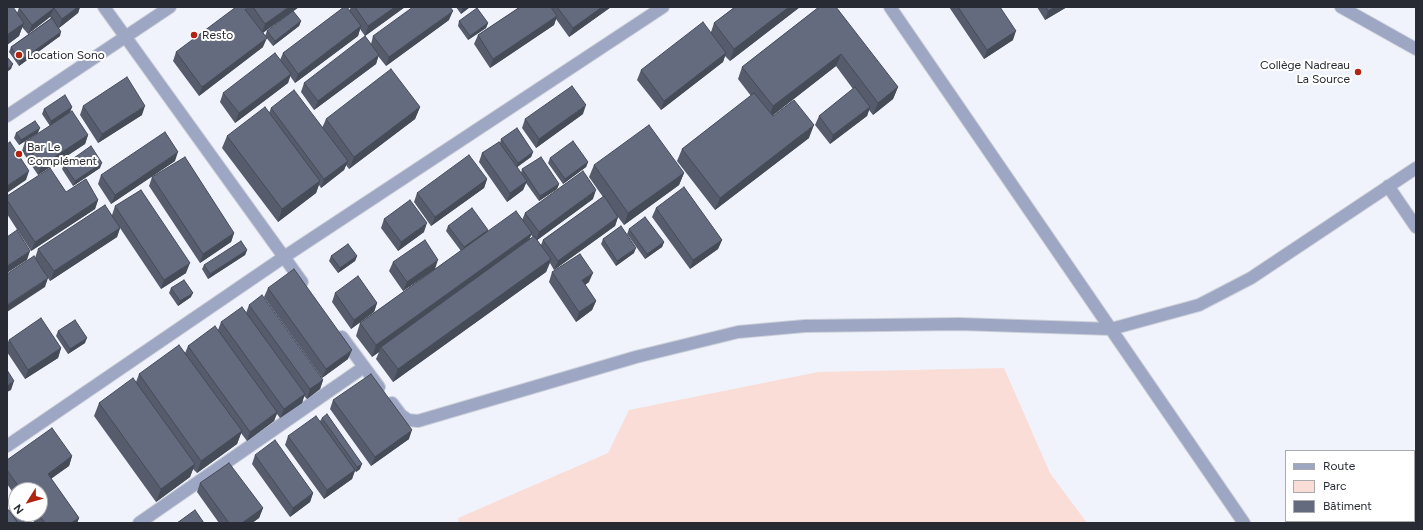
<!DOCTYPE html>
<meta charset="utf-8">
<style>
body{margin:0}
#map{position:relative;width:1423px;height:530px;overflow:hidden;background:#f0f3fc;font-family:Figtree,sans-serif}
canvas{display:block}
.frame{position:absolute;inset:0;border:8px solid #282b33;pointer-events:none}
.legend{position:absolute;left:1285px;top:450px;width:130px;height:72px;box-sizing:border-box;background:#fff;border:1px solid #a9aaad;margin:0;padding:5px 7px;list-style:none;font-size:12px;color:#282b33}
.legend li{display:flex;align-items:center;gap:8px;height:20px}
.legend b{width:20px;border:1px solid #a9aaad}
.north{position:absolute;left:8px;top:482px;width:40px;height:40px;box-sizing:border-box;background:#fff;border:1px solid #a9aaad;border-radius:50%;rotate:233deg;font-size:11px;font-weight:700;line-height:16px;text-align:center;color:#282b33}
.north::after{content:'';display:block;margin:auto;width:14px;height:18px;background:#b22412;clip-path:polygon(50% 0,100% 100%,50% 72%,0 100%)}
</style>
<div id="map">
<canvas width="1423" height="530"></canvas>
<div class="frame"></div>
<ul class="legend">
<li><b style="height:5px;background:#9da7c3"></b>Route</li>
<li><b style="height:11px;background:#faddd7"></b>Parc</li>
<li><b style="height:11px;background:#646b7e"></b>Bâtiment</li>
</ul>
<div class="north">N</div>
</div>
<script>
const g = document.querySelector('canvas').getContext('2d');
g.lineJoin = 'round';
function fill(path, color) {
  g.fillStyle = color;
  g.fill(path, 'evenodd');
}
function poly(rows) {
  const path = new Path2D();
  for (const r of rows) {
    path.moveTo(r[0], r[1]);
    for (let i = 2; i < r.length; i += 2) path.lineTo(r[i], r[i + 1]);
  }
  return path;
}
function stroke(path, color, width, dash) {
  g.strokeStyle = color;
  g.lineWidth = width;
  g.lineCap = dash ? 'butt' : 'round';
  g.setLineDash(dash || []);
  g.stroke(path);
}
function label(font, color, halo, rows, align = 'center') {
  g.font = font + ' Figtree,sans-serif';
  g.lineWidth = 4;
  g.setLineDash([]);
  g.textBaseline = 'middle';
  g.strokeStyle = halo;
  g.fillStyle = color;
  for (const [text, x, y, turn = 0] of rows) {
    g.save();
    g.translate(x, y);
    g.rotate((+turn || 0) * Math.PI / 180);
    g.textAlign = isNaN(turn) ? turn : align;
    if (halo) g.strokeText(text, 0, 0);
    g.fillText(text, 0, 0);
    g.restore();
  }
}
fill(poly([
 [1004,368,1050,473,1087,523,459,523,458,518,608,453,629,410,818,372]
]), '#faddd7');
const minor = poly([
 [104,7,302,282],
 [890,7,1244,523],
 [1341,7,1416,49],
 [7,116,170,7],
 [1388,186,1416,227],
 [342,337,379,387],
 [392,403,401,415,408,420,418,421,636,357,738,332,805,326,959,324,1111,329,1199,305,1251,278,1416,168],
 [7,446,284,257,663,7],
 [139,523,364,367]
]);
stroke(minor, '#cccfd8', 14);
stroke(minor, '#9da7c3', 12);
fill(poly([
 [7,7,17,13,19,8,20,7,80,7,78,13,59,28,60,36,19,66,9,52,11,47,51,18,50,17,28,34,22,27,19,36,7,45],
 [245,7,299,7,263,33,263,47,199,96,173,61,176,52,245,9],
 [351,7,405,7,365,36,360,29,358,36,295,83,290,76,288,83,235,123,220,102,223,93,280,60,283,53,349,11],
 [456,7,470,7,461,14],
 [520,7,611,7,569,37,556,19,554,25,490,68,474,44,478,35],
 [735,7,800,7,730,61,725,56,723,62,661,110,637,80,641,70,711,32,714,23],
 [819,7,898,87,893,99,873,115,869,110,867,116,830,144,815,125,819,116,853,89,836,66,772,116,809,138,715,210,677,161,682,149,751,96,738,79,742,67],
 [949,7,1000,7,1013,40,984,59],
 [1037,7,1067,7,1045,20],
 [449,20,386,66,378,56,376,64,314,110,301,92,304,83,371,44,373,36],
 [301,21,299,26,273,46,265,36,267,31],
 [459,21,488,23,486,28,468,40,458,26],
 [83,106,142,115,98,143,80,115],
 [72,107,70,112,50,126,42,114,44,109],
 [420,107,415,119,349,169,346,165,344,170,321,188,319,185,316,193,278,222,222,148,227,136,269,113,271,108,322,128,326,119],
 [583,114,536,148,522,128,525,119],
 [16,133,38,133,19,145,14,138],
 [88,135,85,144,38,175,22,151,25,142],
 [501,139,533,152,531,157,517,167,521,173,522,169,559,184,557,189,539,201,526,183,523,190,507,202,479,162,482,153,500,143],
 [550,158,588,162,586,167,563,184,548,163],
 [175,161,111,204,98,184,101,175],
 [64,165,100,168,73,186,62,169],
 [594,165,684,173,679,185,624,225,618,217,615,226,554,270,550,263,546,272,393,382,376,359,379,352,372,357,356,336,360,323,434,270,403,291,389,271,393,262,435,269,461,251,446,231,448,226,487,232,522,220,525,213,593,199,537,240,541,245,543,240,603,197,589,177],
 [531,235,533,237,529,239],
 [152,177,234,233,231,242,200,263,149,186],
 [487,179,484,188,431,226,414,202,417,193],
 [66,192,98,200,95,209,31,251,7,214,7,196],
 [115,206,186,273,161,289,120,228,117,237,50,281,44,272,45,287,35,258,38,249,112,215],
 [656,208,722,240,718,249,690,269,652,217],
 [384,219,424,232,398,251,381,228],
 [629,229,664,242,662,247,645,259,627,234],
 [603,239,634,253,616,266,601,244],
 [247,250,245,255,208,279,202,269,204,265],
 [331,256,357,256,355,261,338,273,329,261],
 [552,272,589,282,585,285,596,301,592,310,576,322,549,282],
 [171,288,191,297,178,306,169,293],
 [268,288,348,359,322,378,264,297],
 [335,293,377,303,374,312,351,329,332,302],
 [249,305,323,380,320,389,307,399,304,396,302,403,280,418,277,414,274,421,247,441,241,433,237,444,197,473,193,469,190,477,156,502,94,416,99,403,136,382,139,374,185,353,188,346,218,330,221,322,246,313],
 [58,331,85,343,68,354,56,336],
 [9,340,61,348,58,358,25,379,7,352,7,344],
 [333,400,409,439,371,466,330,409],
 [322,418,360,469,356,472,355,471,352,479,324,499,285,445,288,436,320,421],
 [255,455,313,493,310,502,290,517,252,464],
 [72,456,69,466,51,479,79,518,77,523,35,523,28,514,40,514,40,490,16,490,16,497,7,484,7,460],
 [200,483,263,508,259,518,252,523,219,523,197,492]
]), '#565c6c');
fill(poly([
 [78,7,80,7,78,13,59,28,62,19],
 [289,7,299,7,262,33,265,24],
 [395,7,405,7,365,36,368,26],
 [463,7,470,7,461,14],
 [602,7,611,7,569,37,573,28],
 [789,7,800,7,730,61,734,49],
 [1055,7,1067,7,1045,20,1048,11],
 [54,8,50,17,28,34,32,25],
 [453,11,449,20,386,66,389,57],
 [557,16,554,25,490,68,493,59],
 [301,21,299,26,273,46,275,41],
 [24,23,19,36,7,45,7,35],
 [488,23,486,28,468,40,470,36],
 [361,26,358,36,295,83,298,74],
 [1016,31,1013,40,984,59,987,50],
 [61,32,60,36,19,66,20,61],
 [267,38,263,47,199,96,202,87],
 [726,53,723,62,661,110,664,101],
 [841,54,836,66,768,119,773,106],
 [379,55,376,64,314,110,318,101],
 [13,64,11,69,7,72,7,69],
 [291,74,288,83,235,123,239,113],
 [898,87,893,99,873,115,878,103],
 [586,105,583,114,536,148,539,139],
 [145,106,142,115,98,143,102,134],
 [72,107,70,112,50,126,51,121],
 [420,107,415,119,349,169,354,157],
 [870,107,867,116,830,144,833,135],
 [814,125,809,138,715,210,720,198],
 [40,128,38,133,19,145,21,140],
 [88,135,85,144,38,175,41,166],
 [178,152,175,161,111,204,115,195],
 [533,152,531,157,516,168,518,163],
 [348,161,344,170,321,188,324,179],
 [588,162,586,167,563,184,565,179],
 [102,163,100,168,73,186,75,181],
 [29,171,26,180,7,193,7,186],
 [684,173,679,185,624,225,628,213],
 [487,179,484,188,431,226,435,217],
 [320,181,316,193,278,222,282,209],
 [527,181,523,190,507,202,510,193],
 [559,184,557,189,539,201,540,196],
 [596,190,593,199,536,241,539,232],
 [98,200,95,209,31,251,35,242],
 [618,217,615,226,554,270,558,261],
 [427,223,424,232,398,251,401,242],
 [120,228,117,237,50,281,54,271],
 [488,230,486,235,462,252,464,247],
 [234,233,231,242,200,263,203,254],
 [532,233,527,245,381,347,379,352,372,357,376,345],
 [722,240,718,249,690,269,693,260],
 [664,242,662,247,645,259,647,254],
 [636,248,634,253,616,266,617,261],
 [247,250,245,255,208,279,210,274],
 [30,251,27,260,7,273,7,266],
 [357,256,355,261,338,273,340,268],
 [551,259,546,272,393,382,398,369],
 [438,260,435,269,403,291,407,282],
 [190,263,186,273,161,289,164,280],
 [593,273,589,282,579,289,582,280],
 [48,278,45,287,7,312,7,305],
 [193,293,191,297,178,306,180,301],
 [596,301,592,310,576,322,579,312],
 [377,303,374,312,351,329,354,320],
 [87,338,85,343,68,354,70,349],
 [61,348,58,358,25,379,28,370],
 [352,350,348,359,322,378,326,369],
 [323,380,320,389,307,399,310,389],
 [14,381,11,390,7,392,7,386],
 [305,394,302,403,280,418,284,409],
 [277,412,274,421,247,441,250,432],
 [412,430,409,439,371,466,375,457],
 [242,431,237,444,197,473,201,461],
 [72,456,69,466,44,483,48,474],
 [195,464,190,477,156,502,161,489],
 [362,464,360,469,356,472,357,467],
 [355,470,352,479,324,499,327,490],
 [313,493,310,502,290,517,293,508],
 [263,508,259,518,252,523,242,523],
 [79,518,77,523,71,523]
]), '#464b58');
const building = poly([
 [7,7,13,7,24,23,7,35,7,7],
 [20,7,78,7,62,19,54,8,32,25,19,8,20,7],
 [236,7,243,7,267,38,202,87,176,52,236,7],
 [253,7,289,7,265,24,253,7],
 [344,7,347,7,361,26,298,74,283,53,344,7],
 [355,7,395,7,368,26,355,7],
 [413,7,450,7,453,11,389,57,373,36,413,7],
 [520,7,551,7,557,16,493,59,478,35,520,7],
 [557,7,602,7,573,28,557,7],
 [735,7,789,7,734,49,714,23,735,7],
 [819,7,836,7,898,87,878,103,841,54,773,106,742,67,819,7],
 [958,7,1000,7,1016,31,987,50,958,7],
 [1046,7,1055,7,1048,11,1046,7],
 [477,8,488,23,470,36,459,21,477,8],
 [293,11,301,21,275,41,267,31,293,11],
 [52,18,61,32,20,61,11,47,52,18],
 [703,22,726,53,664,101,641,70,703,22],
 [365,36,379,55,318,101,304,83,365,36],
 [275,53,291,74,239,113,223,93,275,53],
 [7,57,13,64,7,69,7,57],
 [391,69,420,107,354,157,326,119,391,69],
 [127,77,145,106,102,134,83,106,127,77],
 [572,86,586,105,539,139,525,119,572,86],
 [855,87,870,107,833,135,819,116,855,87],
 [294,90,348,161,324,179,271,108,294,90],
 [754,93,773,116,794,100,814,125,720,198,682,149,754,93],
 [65,95,72,107,51,121,44,109,65,95],
 [265,107,320,181,282,209,227,136,265,107],
 [72,111,88,135,41,166,25,142,72,111],
 [35,121,40,128,21,140,16,133,35,121],
 [649,125,684,173,628,213,594,165,649,125],
 [517,128,533,152,518,163,501,139,517,128],
 [165,132,178,152,115,195,101,175,165,132],
 [573,141,588,162,565,179,550,158,573,141],
 [10,142,29,171,7,186,7,144,10,142],
 [499,142,527,181,510,193,482,153,499,142],
 [91,146,102,163,75,181,64,165,91,146],
 [469,155,487,179,435,217,417,193,469,155],
 [185,157,234,233,203,254,152,177,185,157],
 [541,157,559,184,540,196,522,169,541,157],
 [50,168,66,192,86,179,98,200,35,242,7,200,7,196,50,168],
 [583,171,596,190,539,232,525,213,583,171],
 [684,187,722,240,693,260,656,208,684,187],
 [141,190,190,263,164,280,115,206,141,190],
 [604,196,618,217,558,261,543,240,604,196],
 [410,200,427,223,401,242,384,219,410,200],
 [105,205,120,228,54,271,38,249,105,205],
 [472,208,488,230,464,247,448,226,472,208],
 [516,211,532,233,376,345,360,323,516,211],
 [645,217,664,242,647,254,629,229,645,217],
 [621,226,636,248,617,261,603,239,621,226],
 [17,230,30,251,7,266,7,237,17,230],
 [534,236,551,259,398,369,381,347,534,236],
 [425,240,438,260,407,282,393,262,425,240],
 [241,241,247,250,210,274,204,265,241,241],
 [348,244,357,256,340,268,331,256,348,244],
 [580,254,593,273,582,280,596,301,579,312,552,272,580,254],
 [34,256,48,278,7,305,7,274,34,256],
 [294,269,352,350,326,369,268,288,294,269],
 [358,276,377,303,354,320,335,293,358,276],
 [184,280,193,293,180,301,171,288,184,280],
 [262,295,323,380,310,389,249,305,262,295],
 [242,307,305,394,284,409,221,322,242,307],
 [41,318,61,348,28,370,9,340,41,318],
 [75,320,87,338,70,349,58,331,75,320],
 [215,326,277,412,250,432,188,346,215,326],
 [179,345,242,431,201,461,139,374,179,345],
 [7,370,14,381,7,386,7,370],
 [371,374,412,430,375,457,333,400,371,374],
 [133,378,195,464,161,489,99,403,133,378],
 [327,414,362,464,357,467,322,418,327,414],
 [316,416,355,470,327,490,288,436,316,416],
 [52,428,72,456,48,474,79,518,71,523,45,523,38,514,40,514,40,490,21,490,7,470,7,460,52,428],
 [275,440,313,493,293,508,255,455,275,440],
 [229,463,263,508,242,523,229,523,200,483,229,463],
 [15,509,16,510,16,514,19,514,26,523,18,523,10,512,15,509],
 [9,510,18,523,7,523,7,511,9,510],
 [195,510,204,523,177,523,195,510]
]);
fill(building, '#646b7e');
stroke(building, '#464b58', 1);
for (const [x, y, r, color] of [
 [194,35,4,"#b22412"],
 [19,55,4,"#b22412"],
 [1358,72,4,"#b22412"],
 [19,154,4,"#b22412"]
]) {
  const dot = new Path2D();
  dot.arc(x, y, r, 0, 2 * Math.PI);
  g.fillStyle = color;
  g.fill(dot);
  stroke(dot, '#fff', 1.5);
}
label('12px', '#282b33', '#fff', [
 ["Resto",202,35],
 ["Location Sono",27,55],
 ["Collège Nadreau",1350,65,"right"],
 ["La Source",1350,79,"right"],
 ["Bar Le",27,147],
 ["Complément",27,161]
], 'left');
</script>
